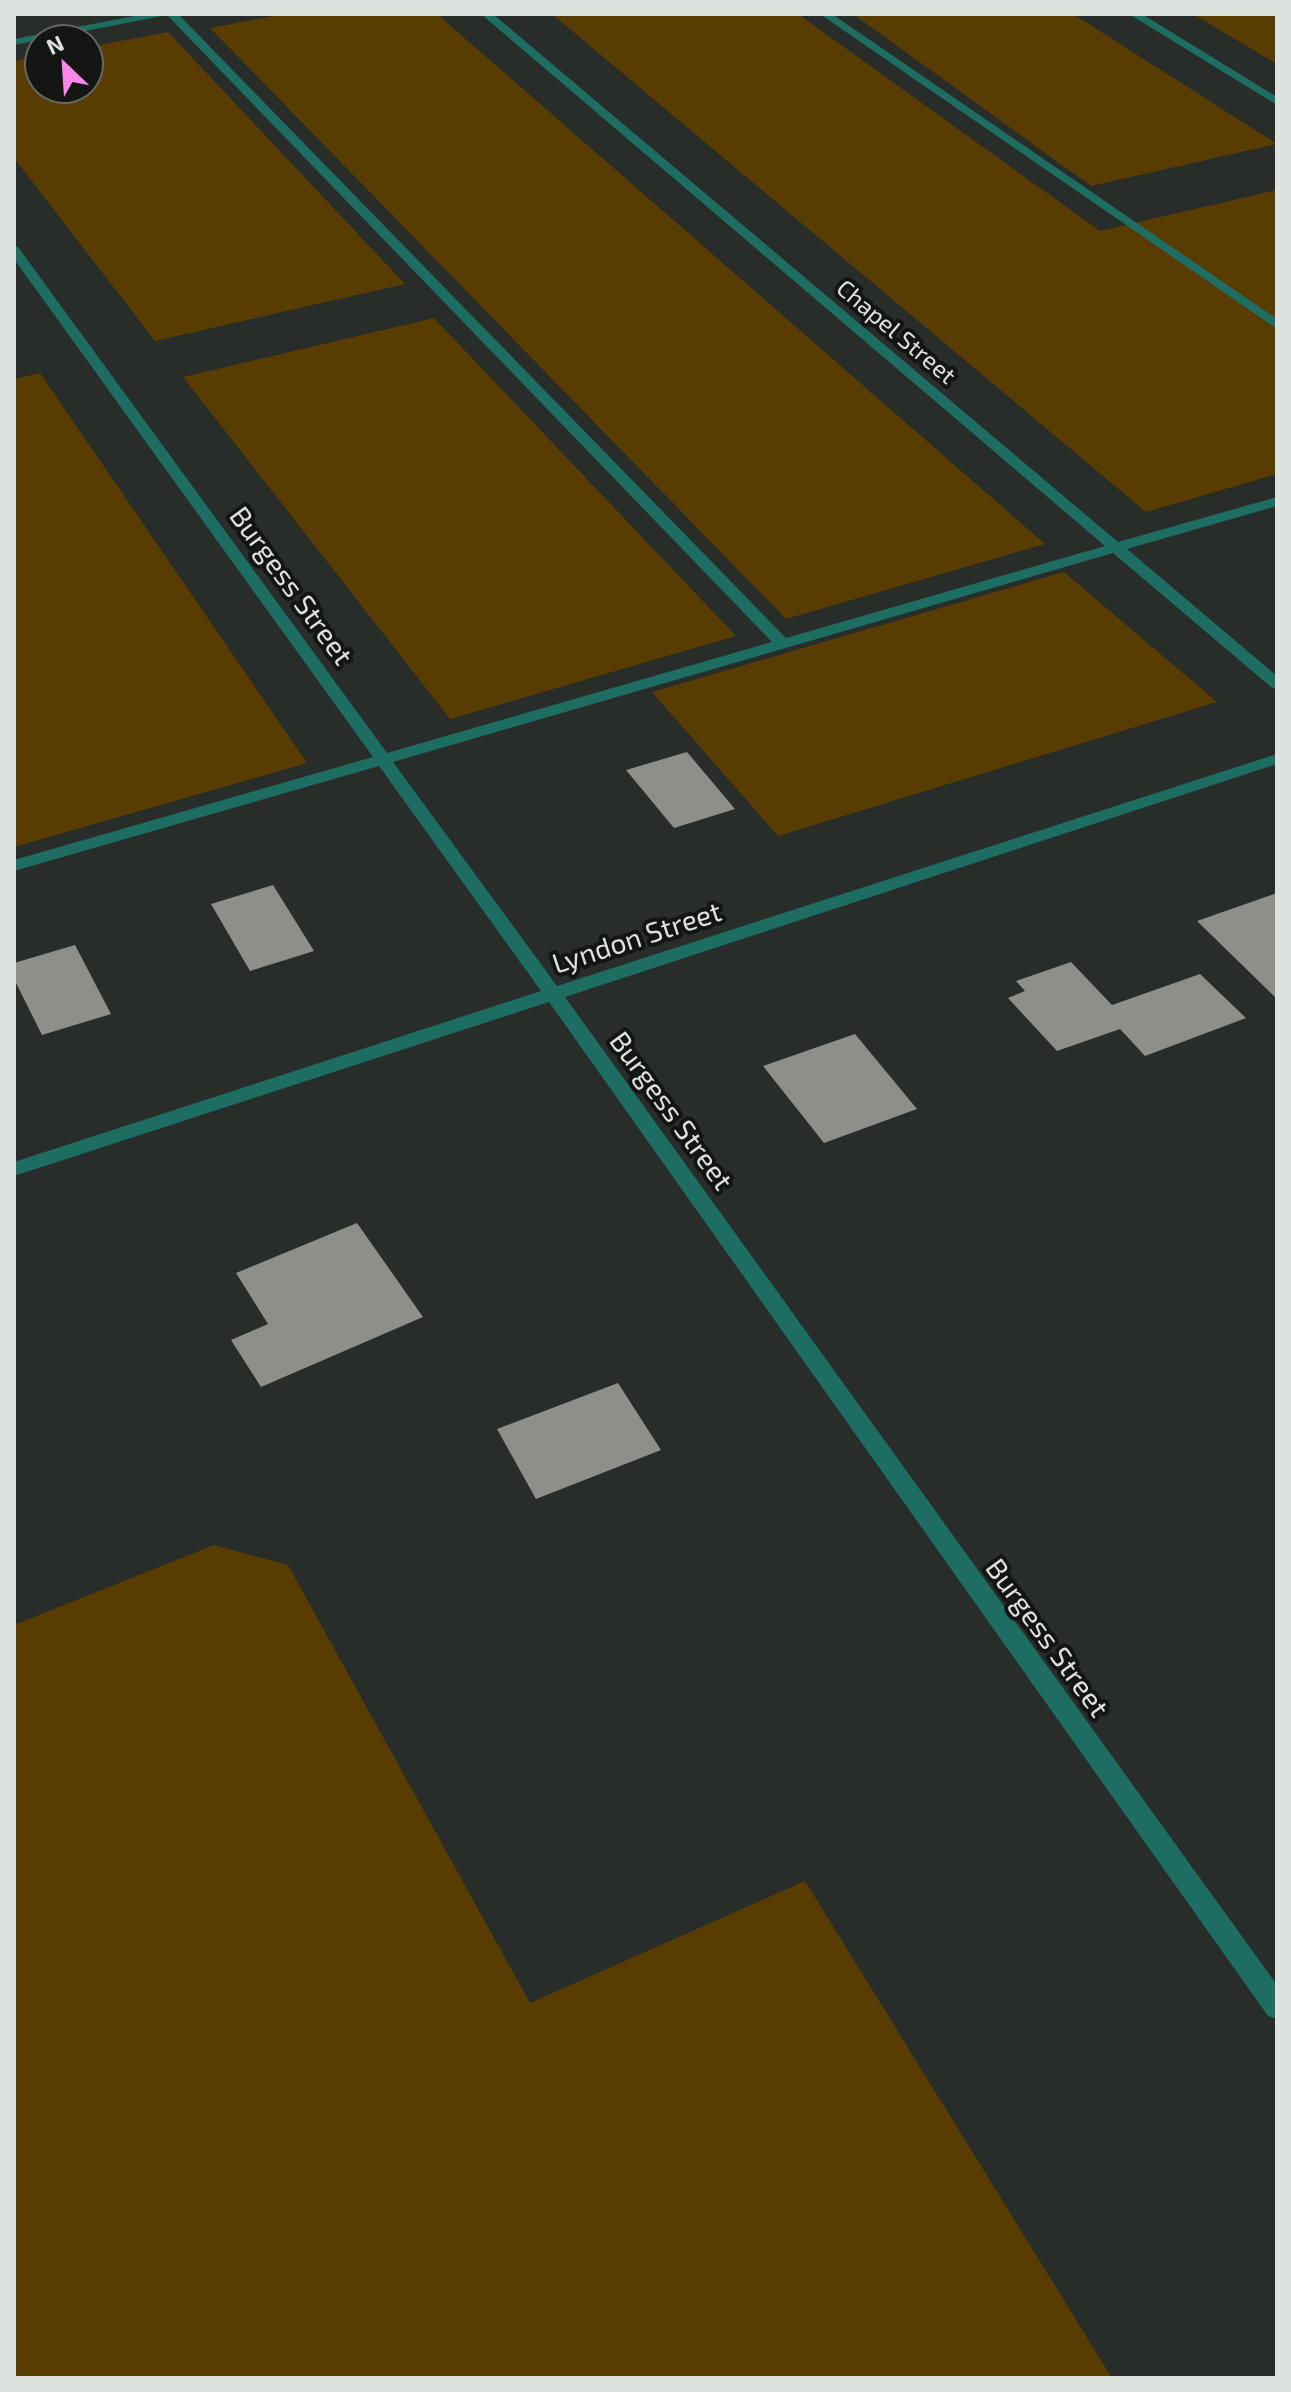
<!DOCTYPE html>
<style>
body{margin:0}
#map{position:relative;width:1291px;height:2392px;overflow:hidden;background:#282d29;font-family:"Exo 2",sans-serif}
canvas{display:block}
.frame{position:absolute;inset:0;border:16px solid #dee2de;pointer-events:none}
.north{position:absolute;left:24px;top:24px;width:80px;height:80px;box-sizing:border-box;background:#131513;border:2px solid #646764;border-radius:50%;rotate:335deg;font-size:22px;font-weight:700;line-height:32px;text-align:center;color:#dee2de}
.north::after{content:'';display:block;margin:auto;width:28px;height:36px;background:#f987e8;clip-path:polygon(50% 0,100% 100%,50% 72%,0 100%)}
</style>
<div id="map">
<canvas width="1291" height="2392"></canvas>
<div class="frame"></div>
<div class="north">N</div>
</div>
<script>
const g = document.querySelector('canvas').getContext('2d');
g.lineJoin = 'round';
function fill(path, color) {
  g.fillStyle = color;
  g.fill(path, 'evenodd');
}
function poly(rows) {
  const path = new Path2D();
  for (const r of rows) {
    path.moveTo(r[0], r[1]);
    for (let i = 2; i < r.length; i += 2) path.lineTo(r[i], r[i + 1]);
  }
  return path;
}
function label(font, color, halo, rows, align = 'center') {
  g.font = font + ' "Exo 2",sans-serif';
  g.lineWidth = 8;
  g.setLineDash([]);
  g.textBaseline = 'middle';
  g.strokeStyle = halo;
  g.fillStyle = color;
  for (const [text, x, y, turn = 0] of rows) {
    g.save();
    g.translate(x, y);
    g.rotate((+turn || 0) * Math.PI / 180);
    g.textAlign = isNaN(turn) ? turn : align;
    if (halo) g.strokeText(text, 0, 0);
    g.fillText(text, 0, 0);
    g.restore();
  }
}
fill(poly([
 [284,14,437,14,1045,544,786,619,210,28],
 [552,14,798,14,1100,231,1277,190,1277,474,1146,512],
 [853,14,1073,14,1277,144,1091,186],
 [1193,14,1277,14,1277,64],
 [168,32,405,284,155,341,14,158,14,61,40,56,40,88,88,88,88,47],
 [434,318,736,636,450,719,183,377],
 [40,373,307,763,14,847,14,379],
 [1064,572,1217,702,778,836,652,692],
 [214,1545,288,1565,530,2003,805,1881,1112,2378,14,2378,14,1625]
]), '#593c00');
fill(poly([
 [687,752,735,809,674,828,626,770],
 [273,885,314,951,250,971,211,904],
 [1277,893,1277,999,1197,921],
 [75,945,111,1014,42,1035,14,979,14,963],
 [1071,962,1112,1005,1200,974,1246,1018,1145,1056,1120,1029,1057,1051,1008,998,1025,991,1016,981],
 [855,1034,917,1109,824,1143,763,1066],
 [357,1223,423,1317,261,1387,231,1340,268,1324,236,1273],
 [618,1383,661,1450,536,1499,497,1429]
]), '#8e8f88');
fill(poly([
 [145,14,178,14,786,638,1105,546,481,14,493,14,1118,542,1277,497,1277,506,1127,549,1277,676,1277,689,1271,687,1113,553,393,762,557,986,1277,754,1277,764,565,997,1277,1985,1277,2019,1268,2016,549,1002,14,1176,14,1162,541,991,379,766,14,871,14,860,373,757,14,259,14,246,18,247,387,753,772,642,167,15,14,45,14,39,145,14],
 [820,14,832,14,1277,319,1277,329,820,14],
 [1129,14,1142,14,1277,97,1277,105,1129,14]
]), '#1d6d62');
label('24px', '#dee2de', '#131513', [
 ["Chapel Street",896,332,40]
]);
label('28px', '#dee2de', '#131513', [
 ["Burgess Street",291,586,54],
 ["Lyndon Street",637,938,-18],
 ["Burgess Street",671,1111,54],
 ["Burgess Street",1047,1638,54]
]);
</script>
